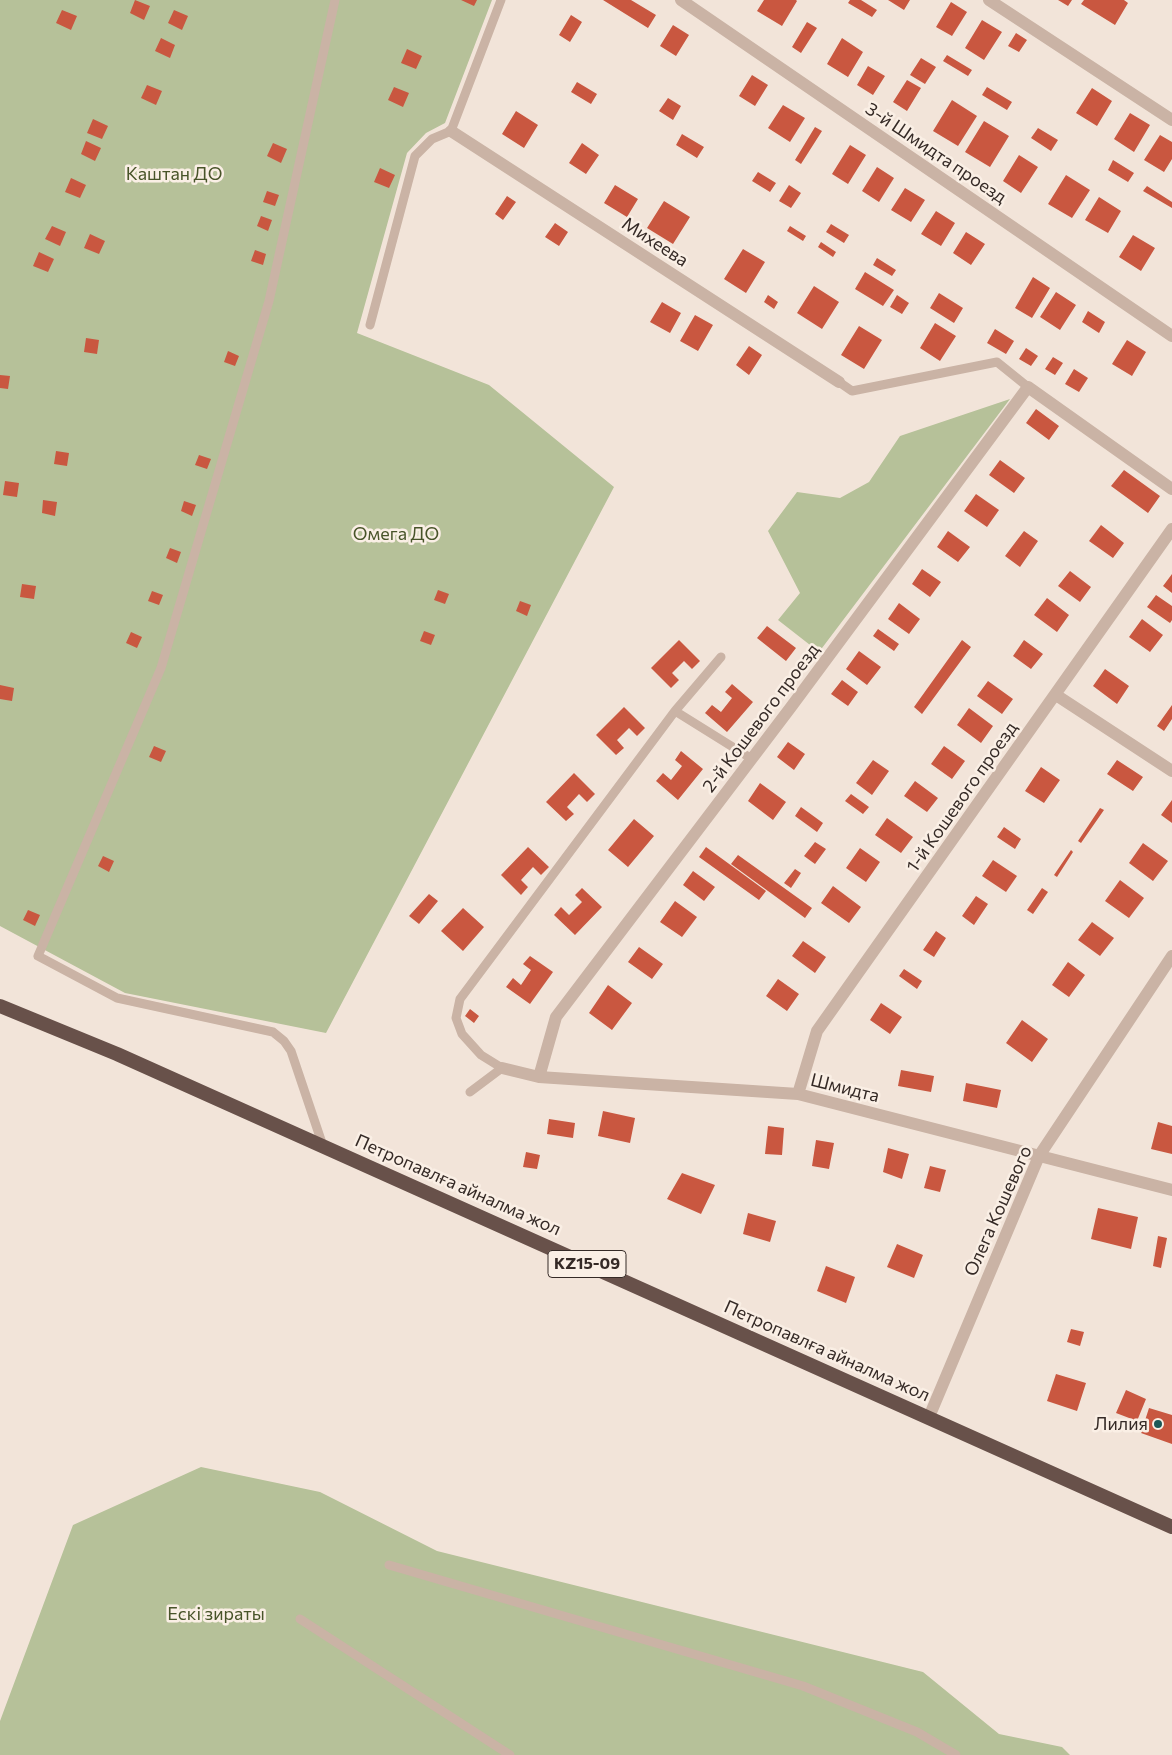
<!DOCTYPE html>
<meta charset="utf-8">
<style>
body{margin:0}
canvas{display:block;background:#f2e4d9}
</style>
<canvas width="1172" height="1755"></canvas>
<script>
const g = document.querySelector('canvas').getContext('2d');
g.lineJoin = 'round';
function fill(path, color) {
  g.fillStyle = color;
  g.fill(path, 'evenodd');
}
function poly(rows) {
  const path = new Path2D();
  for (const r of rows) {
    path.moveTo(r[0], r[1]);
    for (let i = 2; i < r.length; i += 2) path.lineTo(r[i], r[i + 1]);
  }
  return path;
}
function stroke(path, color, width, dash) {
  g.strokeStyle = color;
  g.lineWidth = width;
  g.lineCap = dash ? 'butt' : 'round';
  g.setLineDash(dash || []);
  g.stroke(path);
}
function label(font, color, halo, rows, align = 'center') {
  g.font = font + ' Commissioner,sans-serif';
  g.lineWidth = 5;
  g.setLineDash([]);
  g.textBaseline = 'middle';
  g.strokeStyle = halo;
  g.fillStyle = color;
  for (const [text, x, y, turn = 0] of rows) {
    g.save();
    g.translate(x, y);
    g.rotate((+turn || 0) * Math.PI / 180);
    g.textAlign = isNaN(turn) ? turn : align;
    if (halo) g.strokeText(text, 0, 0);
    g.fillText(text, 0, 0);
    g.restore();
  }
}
fill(poly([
 [0,0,492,0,445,123,426,133,407,153,357,333,489,385,614,487,326,1033,125,993,0,926],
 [1010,399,819,652,778,620,800,593,768,531,797,492,840,498,869,482,900,436],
 [201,1467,320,1492,437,1551,923,1672,999,1734,1062,1747,1070,1755,0,1755,0,1721,73,1525]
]), '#b6c199');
fill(poly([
 [135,0,150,6,144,20,130,13],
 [461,0,477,0,474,6],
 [603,0,631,0,656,15,648,28],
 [764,0,796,0,797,1,782,26,757,11],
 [850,0,861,0,877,10,872,17,848,3],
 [888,0,910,0,904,10],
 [1058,0,1072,0,1068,6],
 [1084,0,1124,0,1128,3,1115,25,1081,4],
 [951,2,967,12,952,36,936,27],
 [62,10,77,16,71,30,56,23],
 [174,10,188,16,182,30,168,23],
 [571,15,582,22,570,42,559,35],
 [982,20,1002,32,984,60,965,48],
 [807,22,817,28,801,53,792,47],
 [673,25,689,35,676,56,660,46],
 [1016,33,1027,40,1019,52,1008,46],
 [161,38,175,45,170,58,155,51],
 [842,38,863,52,848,77,827,64],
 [407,49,422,56,416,69,401,63],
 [947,55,972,70,968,76,943,61],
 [921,58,936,67,925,84,910,75],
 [868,66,885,76,873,95,857,85],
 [752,75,768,85,755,106,739,96],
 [907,80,921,88,907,111,893,102],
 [577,82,597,94,591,104,571,92],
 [147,85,162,91,156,105,141,98],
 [394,87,409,93,403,107,388,100],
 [987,87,1012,102,1007,110,982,95],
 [1092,88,1112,101,1097,126,1076,113],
 [668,98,681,106,673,120,659,111],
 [952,100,977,116,958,146,933,131],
 [783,105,805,118,790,142,768,128],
 [516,111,538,125,524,148,502,134],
 [1130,113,1150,125,1134,152,1114,139],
 [93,119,108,126,102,139,87,133],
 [984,121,1009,136,990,167,965,152],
 [815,127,822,131,801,164,795,160],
 [1038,128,1058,140,1051,151,1031,138],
 [682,134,704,147,697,158,676,145],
 [1160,135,1172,142,1172,159,1164,172,1144,160],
 [86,141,101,148,95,161,81,154],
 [273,143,287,149,281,163,267,156],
 [582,143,599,155,586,174,569,163],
 [850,145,866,155,848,184,832,174],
 [1019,155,1038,167,1021,193,1003,181],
 [1113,160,1134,173,1128,182,1108,170],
 [877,167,894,178,879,202,862,191],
 [380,168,395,175,389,188,374,182],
 [758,172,776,183,770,192,752,181],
 [1066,175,1090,190,1072,218,1048,204],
 [71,178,86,185,80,198,65,192],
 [615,185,638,199,627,217,604,203],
 [789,185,801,193,791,208,779,201],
 [1147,186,1172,202,1172,208,1143,191],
 [905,188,925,200,911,222,891,210],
 [267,191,279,195,275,206,263,202],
 [507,196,516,202,503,220,495,214],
 [1099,197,1121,211,1108,233,1085,220],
 [664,201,690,217,673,244,647,228],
 [936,211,955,223,941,246,921,234],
 [261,216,272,220,268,231,257,226],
 [555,223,568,232,559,246,545,237],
 [831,224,849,235,844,243,826,232],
 [52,226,66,232,60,246,45,239],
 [790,226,806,236,803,241,787,231],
 [966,232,985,244,971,265,953,253],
 [90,234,105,241,99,254,84,248],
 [1133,235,1155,248,1141,271,1119,257],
 [821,242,836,252,833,257,818,247],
 [743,249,765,262,746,293,724,279],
 [255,250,266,254,263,265,251,261],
 [39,252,54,259,48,272,33,266],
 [877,258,896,270,892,276,873,265],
 [865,272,894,290,883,306,855,289],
 [1033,277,1050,288,1032,318,1015,308],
 [814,286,839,302,822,329,797,313],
 [1056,292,1076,305,1060,330,1040,317],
 [939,293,963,308,954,323,930,308],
 [768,295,778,302,774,309,764,302],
 [897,295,909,303,902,314,890,307],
 [662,302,681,313,670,333,650,322],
 [1088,311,1105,322,1099,333,1082,322],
 [695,315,713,325,698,351,680,341],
 [935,323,956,336,940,361,920,348],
 [859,326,882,340,864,369,841,355],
 [995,329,1014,341,1006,354,987,343],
 [86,338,99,340,97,354,84,352],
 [1127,340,1146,352,1132,376,1112,364],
 [749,346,762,355,749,375,736,365],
 [1026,348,1038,356,1031,366,1019,359],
 [228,351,239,356,235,366,224,362],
 [1053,357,1063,363,1055,375,1045,369],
 [1074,369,1088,378,1079,392,1065,384],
 [0,375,10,376,8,389,0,388],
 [1036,409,1059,426,1049,440,1026,423],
 [56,451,69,453,67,466,54,464],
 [199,455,211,459,207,469,195,465],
 [1000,460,1025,478,1014,493,989,475],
 [1124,470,1160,496,1148,513,1111,486],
 [5,481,19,483,17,497,3,495],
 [976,494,999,510,987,527,964,511],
 [43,500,57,502,55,516,42,513],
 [184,501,196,505,192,516,181,511],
 [1101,525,1124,543,1113,558,1089,541],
 [948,531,970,547,958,562,937,547],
 [1024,531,1038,541,1020,567,1005,556],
 [170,548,181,552,177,563,166,558],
 [922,569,941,582,930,597,912,584],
 [1070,571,1091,587,1080,602,1058,586],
 [1172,574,1172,593,1163,586],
 [22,584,36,586,34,599,20,597],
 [438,590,449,594,445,604,434,600],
 [152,591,163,595,159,605,148,601],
 [1156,595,1172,606,1172,620,1170,623,1147,607],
 [1047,598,1069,615,1057,632,1034,615],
 [520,601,531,605,527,616,516,611],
 [899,603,920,619,909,634,888,619],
 [1142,619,1163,635,1150,652,1129,637],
 [767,626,796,648,786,661,757,638],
 [878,629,899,644,894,651,873,636],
 [424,631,435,635,431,645,420,641],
 [131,632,142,637,137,648,126,643],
 [679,640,700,661,692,669,684,661,672,673,679,680,671,688,651,668],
 [962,640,971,647,922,714,914,707],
 [1024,640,1043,654,1031,669,1013,656],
 [859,651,881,667,867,685,846,669],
 [1105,669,1129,686,1117,704,1093,686],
 [842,680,858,692,848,706,831,694],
 [988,681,1013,699,1002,714,977,696],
 [732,684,753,702,727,732,705,713,712,705,721,712,732,698,725,692],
 [0,685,14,688,12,701,0,699],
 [1172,705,1172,719,1164,731,1157,726],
 [624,707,645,728,637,736,629,728,617,740,624,748,616,755,596,735],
 [969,708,993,726,981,743,957,725],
 [788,742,805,754,794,770,777,757],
 [154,746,166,751,161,762,149,757],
 [944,746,965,761,952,779,931,764],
 [681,751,703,769,678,800,656,781,663,773,671,780,682,766,675,760],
 [873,760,889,771,872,795,856,783],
 [1117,760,1143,777,1133,791,1107,774],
 [1041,767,1060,780,1044,803,1025,791],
 [574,773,595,794,587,802,579,794,567,807,574,814,566,821,546,802],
 [915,781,938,798,927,812,904,796],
 [760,783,786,802,773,820,748,801],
 [851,794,869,807,863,814,845,801],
 [1172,800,1172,823,1161,815],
 [801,807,823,823,817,832,795,816],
 [1100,808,1104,810,1081,843,1078,841],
 [887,818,913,837,901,853,875,835],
 [634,819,654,836,628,867,608,850],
 [1004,827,1021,839,1015,849,997,837],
 [815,842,826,849,815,864,804,856],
 [1143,843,1168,861,1153,881,1129,863],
 [528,847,549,867,541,875,533,867,521,880,528,887,521,895,501,875],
 [706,847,766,891,759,900,699,857],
 [860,848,880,862,866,882,846,868],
 [1071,850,1073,852,1057,877,1054,875],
 [738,855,812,908,805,918,731,864],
 [103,856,114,861,109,872,98,866],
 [993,860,1017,876,1006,892,982,876],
 [795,869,801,873,791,888,784,883],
 [693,871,715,887,704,901,683,885],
 [1120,880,1144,898,1129,918,1105,901],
 [833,886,861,907,849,923,821,903],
 [582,888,602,907,575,935,554,915,561,907,569,915,582,902,575,895],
 [1042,888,1048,892,1033,914,1027,910],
 [429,894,438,901,419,924,409,916],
 [976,896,988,904,974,925,962,916],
 [675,901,697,917,682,937,660,922],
 [463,908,484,927,463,951,441,931],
 [28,910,40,915,35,926,23,920],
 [1092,922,1114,938,1100,956,1078,940],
 [936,931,946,938,934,957,923,950],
 [803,941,826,957,815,973,792,956],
 [639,947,663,964,652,979,628,962],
 [530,956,553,972,530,1004,506,987,513,978,521,985,531,970,523,964],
 [1068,962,1085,975,1069,997,1052,985],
 [904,969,922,981,917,989,899,976],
 [778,979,799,994,787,1011,766,996],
 [608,985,632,1003,612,1030,589,1013],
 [881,1003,902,1017,890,1034,870,1020],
 [470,1009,479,1016,474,1023,465,1016],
 [1022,1020,1048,1039,1032,1062,1006,1043],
 [901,1070,934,1076,931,1092,898,1086],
 [966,1083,1001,1090,997,1108,963,1101],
 [603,1111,635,1118,630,1143,598,1136],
 [549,1119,575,1123,573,1138,547,1134],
 [1158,1122,1172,1126,1172,1154,1151,1149],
 [768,1126,784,1128,782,1155,765,1154],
 [816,1140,834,1143,829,1169,812,1166],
 [888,1148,909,1154,902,1179,883,1172],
 [526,1152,540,1155,537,1169,523,1167],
 [930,1166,946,1170,940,1192,924,1188],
 [682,1173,715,1185,701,1214,667,1199],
 [1098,1208,1138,1217,1131,1249,1091,1239],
 [748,1213,776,1221,770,1242,743,1234],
 [1158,1236,1167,1238,1161,1268,1153,1266],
 [897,1244,923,1255,914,1278,887,1267],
 [826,1266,855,1277,846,1303,817,1291],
 [1071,1329,1084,1332,1080,1346,1067,1342],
 [1056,1374,1086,1383,1077,1411,1047,1401],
 [1126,1390,1146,1399,1137,1421,1116,1413],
 [1149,1408,1172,1415,1172,1444,1141,1433]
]), '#c95740');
stroke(poly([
 [370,325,415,156,432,139,451,131,501,0],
 [839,382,852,391,997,362,1028,387],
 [675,711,752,759],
 [470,1092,502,1068,481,1055,462,1034,456,1018,460,999,675,711,721,657],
 [323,1146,291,1051,284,1041,273,1032,117,998,38,956,161,668,269,301,335,0],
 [389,1565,803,1686,917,1732,956,1755],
 [300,1619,510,1755]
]), '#cab3a5', 9);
stroke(poly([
 [681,0,1172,336],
 [989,0,1172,120],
 [451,131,839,382],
 [1056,695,1172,771],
 [502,1068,539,1077,798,1094,1172,1190],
 [539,1077,556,1017,791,707,1028,387,1172,489],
 [798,1094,817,1031,1172,529],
 [929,1417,1039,1156,1172,956]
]), '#cab3a5', 12);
stroke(poly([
 [0,1006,117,1054,1172,1527]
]), '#68514a', 14);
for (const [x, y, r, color] of [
 [1158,1424,5,"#1b5857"]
]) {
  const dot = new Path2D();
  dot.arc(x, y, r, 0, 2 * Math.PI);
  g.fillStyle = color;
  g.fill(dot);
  stroke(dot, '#faefe5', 2);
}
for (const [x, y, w] of [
 [587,1264,78]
]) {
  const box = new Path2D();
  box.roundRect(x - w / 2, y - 13.5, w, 27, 4);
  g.fillStyle = '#faefe5';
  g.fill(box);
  stroke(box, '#352a26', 1);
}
label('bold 16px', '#352a26', null, [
 ["KZ15-09",587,1264]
]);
label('18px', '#352a26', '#faefe5', [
 ["3-й Шмидта проезд",936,153,34],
 ["Михеева",655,242,33],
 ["2-й Кошевого проезд",761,718,-53],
 ["1-й Кошевого проезд",962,797,-55],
 ["Шмидта",845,1088,14],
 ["Петропавлға айналма жол",458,1185,24],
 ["Олега Кошевого",998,1211,-66],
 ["Петропавлға айналма жол",827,1351,24]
]);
label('18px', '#485429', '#faefe5', [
 ["Каштан ДО",174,174],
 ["Омега ДО",396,534],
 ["Ескі зираты",216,1614]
]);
label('18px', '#352a26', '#faefe5', [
 ["Лилия",1148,1424]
], 'right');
</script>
